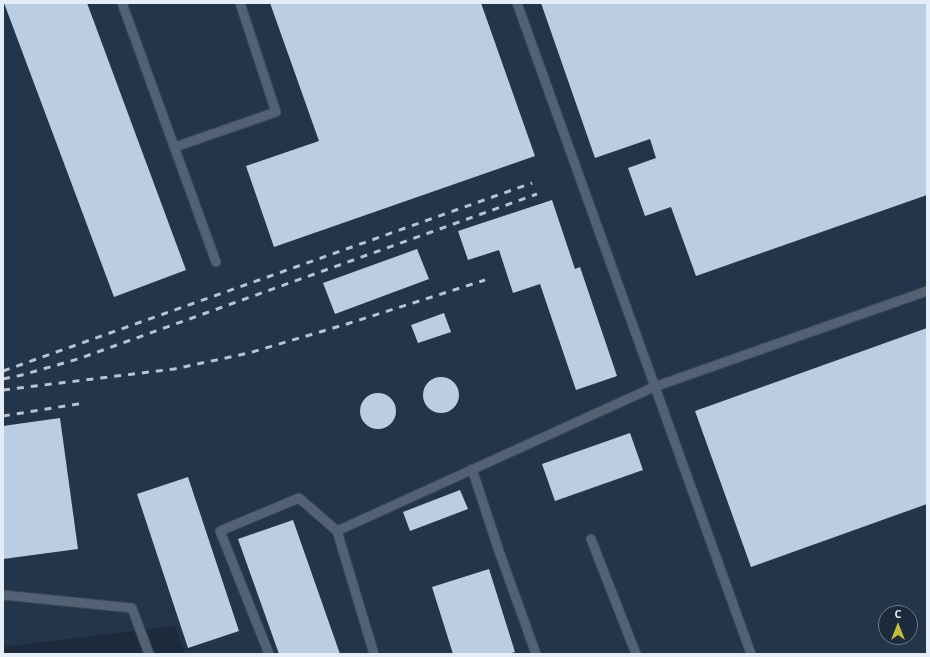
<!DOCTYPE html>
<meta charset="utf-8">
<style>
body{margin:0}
#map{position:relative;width:930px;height:657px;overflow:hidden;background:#1c2a3b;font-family:"Open Sans",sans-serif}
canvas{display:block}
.frame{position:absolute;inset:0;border:4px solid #e4edf8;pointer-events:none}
.north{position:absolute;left:878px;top:605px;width:40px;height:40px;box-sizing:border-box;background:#1c2a3b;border:1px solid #6c7887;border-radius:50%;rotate:0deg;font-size:11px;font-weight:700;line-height:16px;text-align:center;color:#e4edf8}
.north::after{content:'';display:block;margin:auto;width:14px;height:18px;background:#c7bb3b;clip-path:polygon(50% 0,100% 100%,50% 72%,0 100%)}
</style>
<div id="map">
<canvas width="930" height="657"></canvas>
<div class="frame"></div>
<div class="north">С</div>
</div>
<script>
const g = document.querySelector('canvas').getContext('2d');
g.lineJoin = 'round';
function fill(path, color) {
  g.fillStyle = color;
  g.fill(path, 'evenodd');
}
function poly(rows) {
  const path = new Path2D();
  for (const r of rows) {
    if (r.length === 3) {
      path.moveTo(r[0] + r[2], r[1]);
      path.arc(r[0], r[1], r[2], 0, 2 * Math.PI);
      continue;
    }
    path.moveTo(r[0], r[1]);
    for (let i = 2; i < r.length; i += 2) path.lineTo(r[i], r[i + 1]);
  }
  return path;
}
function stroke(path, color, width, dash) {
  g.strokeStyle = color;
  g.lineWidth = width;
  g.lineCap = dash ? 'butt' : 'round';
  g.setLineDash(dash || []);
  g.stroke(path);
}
fill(poly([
 [3,3,927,3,927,654,185,654,175,626,3,647],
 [886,613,910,613,910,637,886,637]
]), '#23354b');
fill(poly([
 [4,3,87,3,186,270,114,297],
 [270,3,481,3,535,156,274,247,246,166,319,141],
 [541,3,927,3,927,195,696,276,671,207,645,216,628,168,656,158,650,139,595,158],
 [552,200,575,269,580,267,617,376,576,390,540,284,513,293,499,250,468,260,458,231],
 [417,249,429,279,335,314,323,283],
 [444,313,451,332,418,343,411,325],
 [927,328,927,504,751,567,695,411],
 [441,395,18],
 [378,411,18],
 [60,418,78,549,3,559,3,426],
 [630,433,643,470,555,501,542,464],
 [188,477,239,631,188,648,137,494],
 [460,490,468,509,410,531,403,512],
 [293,520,340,654,279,654,238,539],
 [489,569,515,652,508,654,453,654,432,587]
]), '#bbcde3');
const service = poly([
 [122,3,216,262],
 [517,3,751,654],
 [175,147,276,112,240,3],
 [472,469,499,551,536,654],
 [337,531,374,654],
 [591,539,636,654],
 [3,595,132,608,149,654],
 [269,654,220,531,299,498,337,531,654,387,927,291]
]);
stroke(service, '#3b4755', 11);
stroke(service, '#526174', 9);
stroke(poly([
 [3,371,532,183],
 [3,379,22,375,78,359,537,194],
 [3,390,174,369,249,353,350,323,485,280],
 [3,416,84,403]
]), '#b9c3d0', 3, [7, 7]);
</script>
